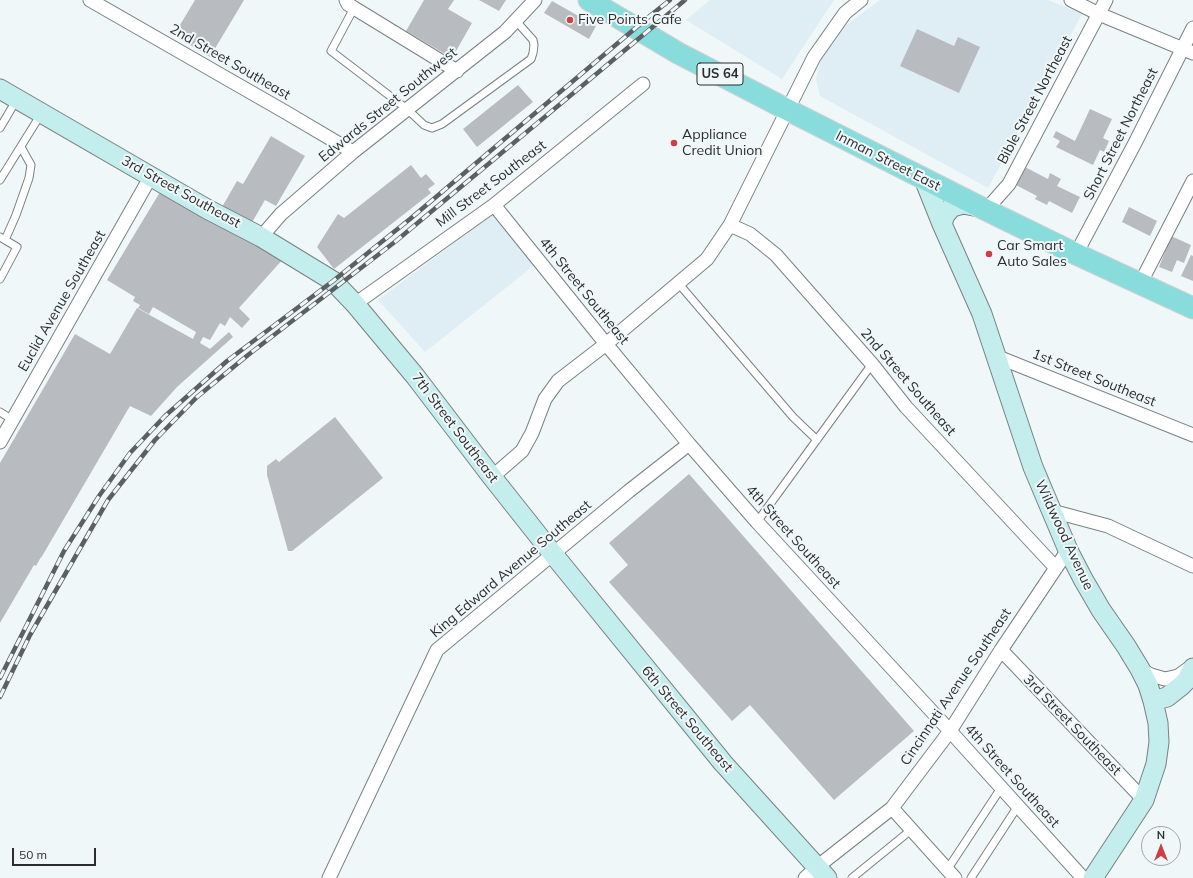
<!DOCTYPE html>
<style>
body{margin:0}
#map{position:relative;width:1193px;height:878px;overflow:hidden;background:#f0f7f9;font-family:Mulish,sans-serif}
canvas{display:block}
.north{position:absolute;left:1141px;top:826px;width:40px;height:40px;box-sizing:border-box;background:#f0f7f9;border:1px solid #a1a6a8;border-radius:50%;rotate:0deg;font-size:11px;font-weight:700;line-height:16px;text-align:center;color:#2b2d2e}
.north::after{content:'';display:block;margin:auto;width:14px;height:18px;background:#ce3e45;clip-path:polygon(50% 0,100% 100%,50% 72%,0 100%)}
.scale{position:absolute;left:12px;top:848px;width:84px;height:18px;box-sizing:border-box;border:2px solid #2b2d2e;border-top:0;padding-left:5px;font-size:12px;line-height:14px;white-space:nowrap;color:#2b2d2e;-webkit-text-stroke:3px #f0f7f9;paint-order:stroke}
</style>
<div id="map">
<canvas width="1193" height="878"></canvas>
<div class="north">N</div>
<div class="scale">50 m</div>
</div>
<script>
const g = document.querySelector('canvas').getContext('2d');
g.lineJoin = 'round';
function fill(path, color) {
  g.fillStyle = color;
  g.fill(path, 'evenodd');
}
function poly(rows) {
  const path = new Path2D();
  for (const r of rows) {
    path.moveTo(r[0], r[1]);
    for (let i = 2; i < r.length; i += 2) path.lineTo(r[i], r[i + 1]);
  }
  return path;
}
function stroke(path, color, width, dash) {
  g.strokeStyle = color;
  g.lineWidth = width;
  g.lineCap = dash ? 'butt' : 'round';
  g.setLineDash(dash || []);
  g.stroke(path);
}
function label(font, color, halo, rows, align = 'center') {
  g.font = font + ' Mulish,sans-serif';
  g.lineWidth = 4;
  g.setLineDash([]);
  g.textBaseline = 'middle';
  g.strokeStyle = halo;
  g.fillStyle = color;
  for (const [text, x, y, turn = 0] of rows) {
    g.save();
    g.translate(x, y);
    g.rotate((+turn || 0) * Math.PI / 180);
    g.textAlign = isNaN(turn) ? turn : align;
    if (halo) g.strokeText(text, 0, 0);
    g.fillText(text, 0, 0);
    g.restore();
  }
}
fill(poly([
 [710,0,834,0,782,79,686,20],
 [880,0,1048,0,1082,14,988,188,820,96,816,80,825,41],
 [492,215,536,264,425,352,378,300]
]), '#dfedf4');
fill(poly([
 [195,0,244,0,210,57,174,35],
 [424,0,454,0,448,9,472,23,452,58,406,31],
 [479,0,506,0,499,11],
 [552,1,596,26,589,39,544,13],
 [917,29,954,46,958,37,980,47,959,93,900,66],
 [518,85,533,102,477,147,463,129],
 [1090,109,1112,119,1103,138,1109,141,1104,152,1100,150,1093,165,1056,147,1060,141,1053,137,1056,131,1075,141],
 [271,136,305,156,276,206,265,200,251,224,222,207,237,181,243,184],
 [411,165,421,178,426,174,435,184,428,189,431,193,334,269,317,247,338,214,344,218],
 [1023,166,1048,179,1050,173,1061,179,1057,186,1080,197,1072,213,1049,201,1047,205,1035,199,1037,196,1014,184],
 [160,192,215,224,217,220,284,258,239,308,250,319,242,328,230,317,225,326,220,323,210,340,203,337,200,343,210,349,229,332,233,337,177,387,151,416,130,406,41,558,41,557,36,566,34,565,0,623,0,463,75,334,110,354,137,308,193,339,196,332,153,307,149,314,138,308,140,305,133,301,135,297,107,280],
 [1129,207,1157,221,1150,236,1122,222],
 [1171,236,1191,245,1184,263,1177,260,1172,272,1159,267],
 [1191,255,1193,256,1193,281,1181,276],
 [335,417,383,478,292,551,288,551,267,475,267,466,276,459,279,462],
 [689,474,914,731,834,800,750,705,732,721,609,582,628,565,609,543]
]), '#b8bcc0');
const lane = poly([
 [354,8,331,51,407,109,424,125,432,128,442,124,531,59,533,53,534,45,533,40,516,21],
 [0,128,17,99],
 [0,180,41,114],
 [0,237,17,247,0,279],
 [5,240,16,215,29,178,31,165,21,147],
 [679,284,793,417,817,440],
 [0,412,13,420],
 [757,522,872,364],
 [947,870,1001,788],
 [852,878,911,830],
 [971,878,1018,806]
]);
const street = poly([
 [90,0,287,113,353,152],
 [346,0,348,4,354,8,457,71],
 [1071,0,1099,14,1193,53],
 [494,205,606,344,689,444,757,522,950,731,1083,878],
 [986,210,1009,184,1106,0],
 [730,225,750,234,776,255,872,364,906,407,1056,568],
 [261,237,281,214,353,152,505,32,535,0],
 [1076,254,1135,143,1193,28],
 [1140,284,1193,181],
 [355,304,494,205,643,84],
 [996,352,998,357,1193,435],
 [0,442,151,176],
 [492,477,522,451,532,433,545,399,558,381,606,344,707,259,730,225,814,57,845,13,861,0],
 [1052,511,1108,526,1193,566],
 [1001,650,1144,800],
 [1140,669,1151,675,1165,679,1178,676,1192,666],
 [892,808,955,878],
 [329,878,437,650,629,491,689,444],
 [805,878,817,867,892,808,950,731,1001,650,1068,550]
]);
const secondary = poly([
 [0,89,207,209,261,237,333,281,355,304,415,376,492,477,553,554,723,763,827,878],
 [924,179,942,224,982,314,1033,467,1068,550,1083,579,1101,610,1126,646,1140,669,1148,685,1153,701,1158,723,1159,742,1156,764,1144,800,1093,878],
 [942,224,945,215,952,207,963,204,979,207],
 [1153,701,1167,697,1181,686,1187,680,1193,668]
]);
const primary = poly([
 [589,0,678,53,788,110,986,210,1076,254,1193,308]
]);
stroke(lane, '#7b8183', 9);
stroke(street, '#7b8183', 15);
stroke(secondary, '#7b8183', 21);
stroke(primary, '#d0d1d1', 23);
stroke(lane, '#fff', 7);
stroke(street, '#fff', 13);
stroke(secondary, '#c4eded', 19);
stroke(primary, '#89dcdc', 21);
const rail = poly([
 [0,678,64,551,99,496,130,453,165,416,227,361,333,281,410,219,651,15,670,0],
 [0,697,30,635,108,500,155,440,197,397,248,355,396,241,685,0]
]);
stroke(rail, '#5d6062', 4.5);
stroke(rail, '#f0f7f9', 3, [9]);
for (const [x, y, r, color] of [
 [570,20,4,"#ce3e45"],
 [674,143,4,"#ce3e45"],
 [989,254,4,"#ce3e45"]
]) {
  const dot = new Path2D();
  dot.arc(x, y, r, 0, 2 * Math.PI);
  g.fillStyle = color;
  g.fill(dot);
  stroke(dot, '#f0f7f9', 1.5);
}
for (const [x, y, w] of [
 [720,74,46]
]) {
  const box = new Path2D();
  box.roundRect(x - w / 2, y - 11, w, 22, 3);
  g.fillStyle = '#f0f7f9';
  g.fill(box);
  stroke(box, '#2b2d2e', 1);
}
label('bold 13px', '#2b2d2e', null, [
 ["US 64",720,74]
]);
label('14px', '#2b2d2e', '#f0f7f9', [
 ["Five Points Cafe",578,20],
 ["Appliance",682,135],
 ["Credit Union",682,151],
 ["Car Smart",997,246],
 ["Auto Sales",997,262]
], 'left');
label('14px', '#2b2d2e', '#f0f7f9', [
 ["2nd Street Southeast",230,62,30],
 ["Bible Street Northeast",1035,100,-62],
 ["Edwards Street Southwest",388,105,-39],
 ["Short Street Northeast",1121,134,-63],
 ["Inman Street East",888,161,27],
 ["Mill Street Southeast",491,184,-37],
 ["3rd Street Southeast",181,192,29],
 ["4th Street Southeast",584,291,51],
 ["Euclid Avenue Southeast",62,301,-60],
 ["1st Street Southeast",1094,378,22],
 ["2nd Street Southeast",908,382,49],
 ["7th Street Southeast",455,428,53],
 ["Wildwood Avenue",1064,535,65],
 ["4th Street Southeast",793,537,48],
 ["King Edward Avenue Southeast",511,569,-40],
 ["Cincinnati Avenue Southeast",956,687,-56],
 ["6th Street Southeast",687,719,50],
 ["3rd Street Southeast",1072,725,46],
 ["4th Street Southeast",1012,776,48]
]);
</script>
